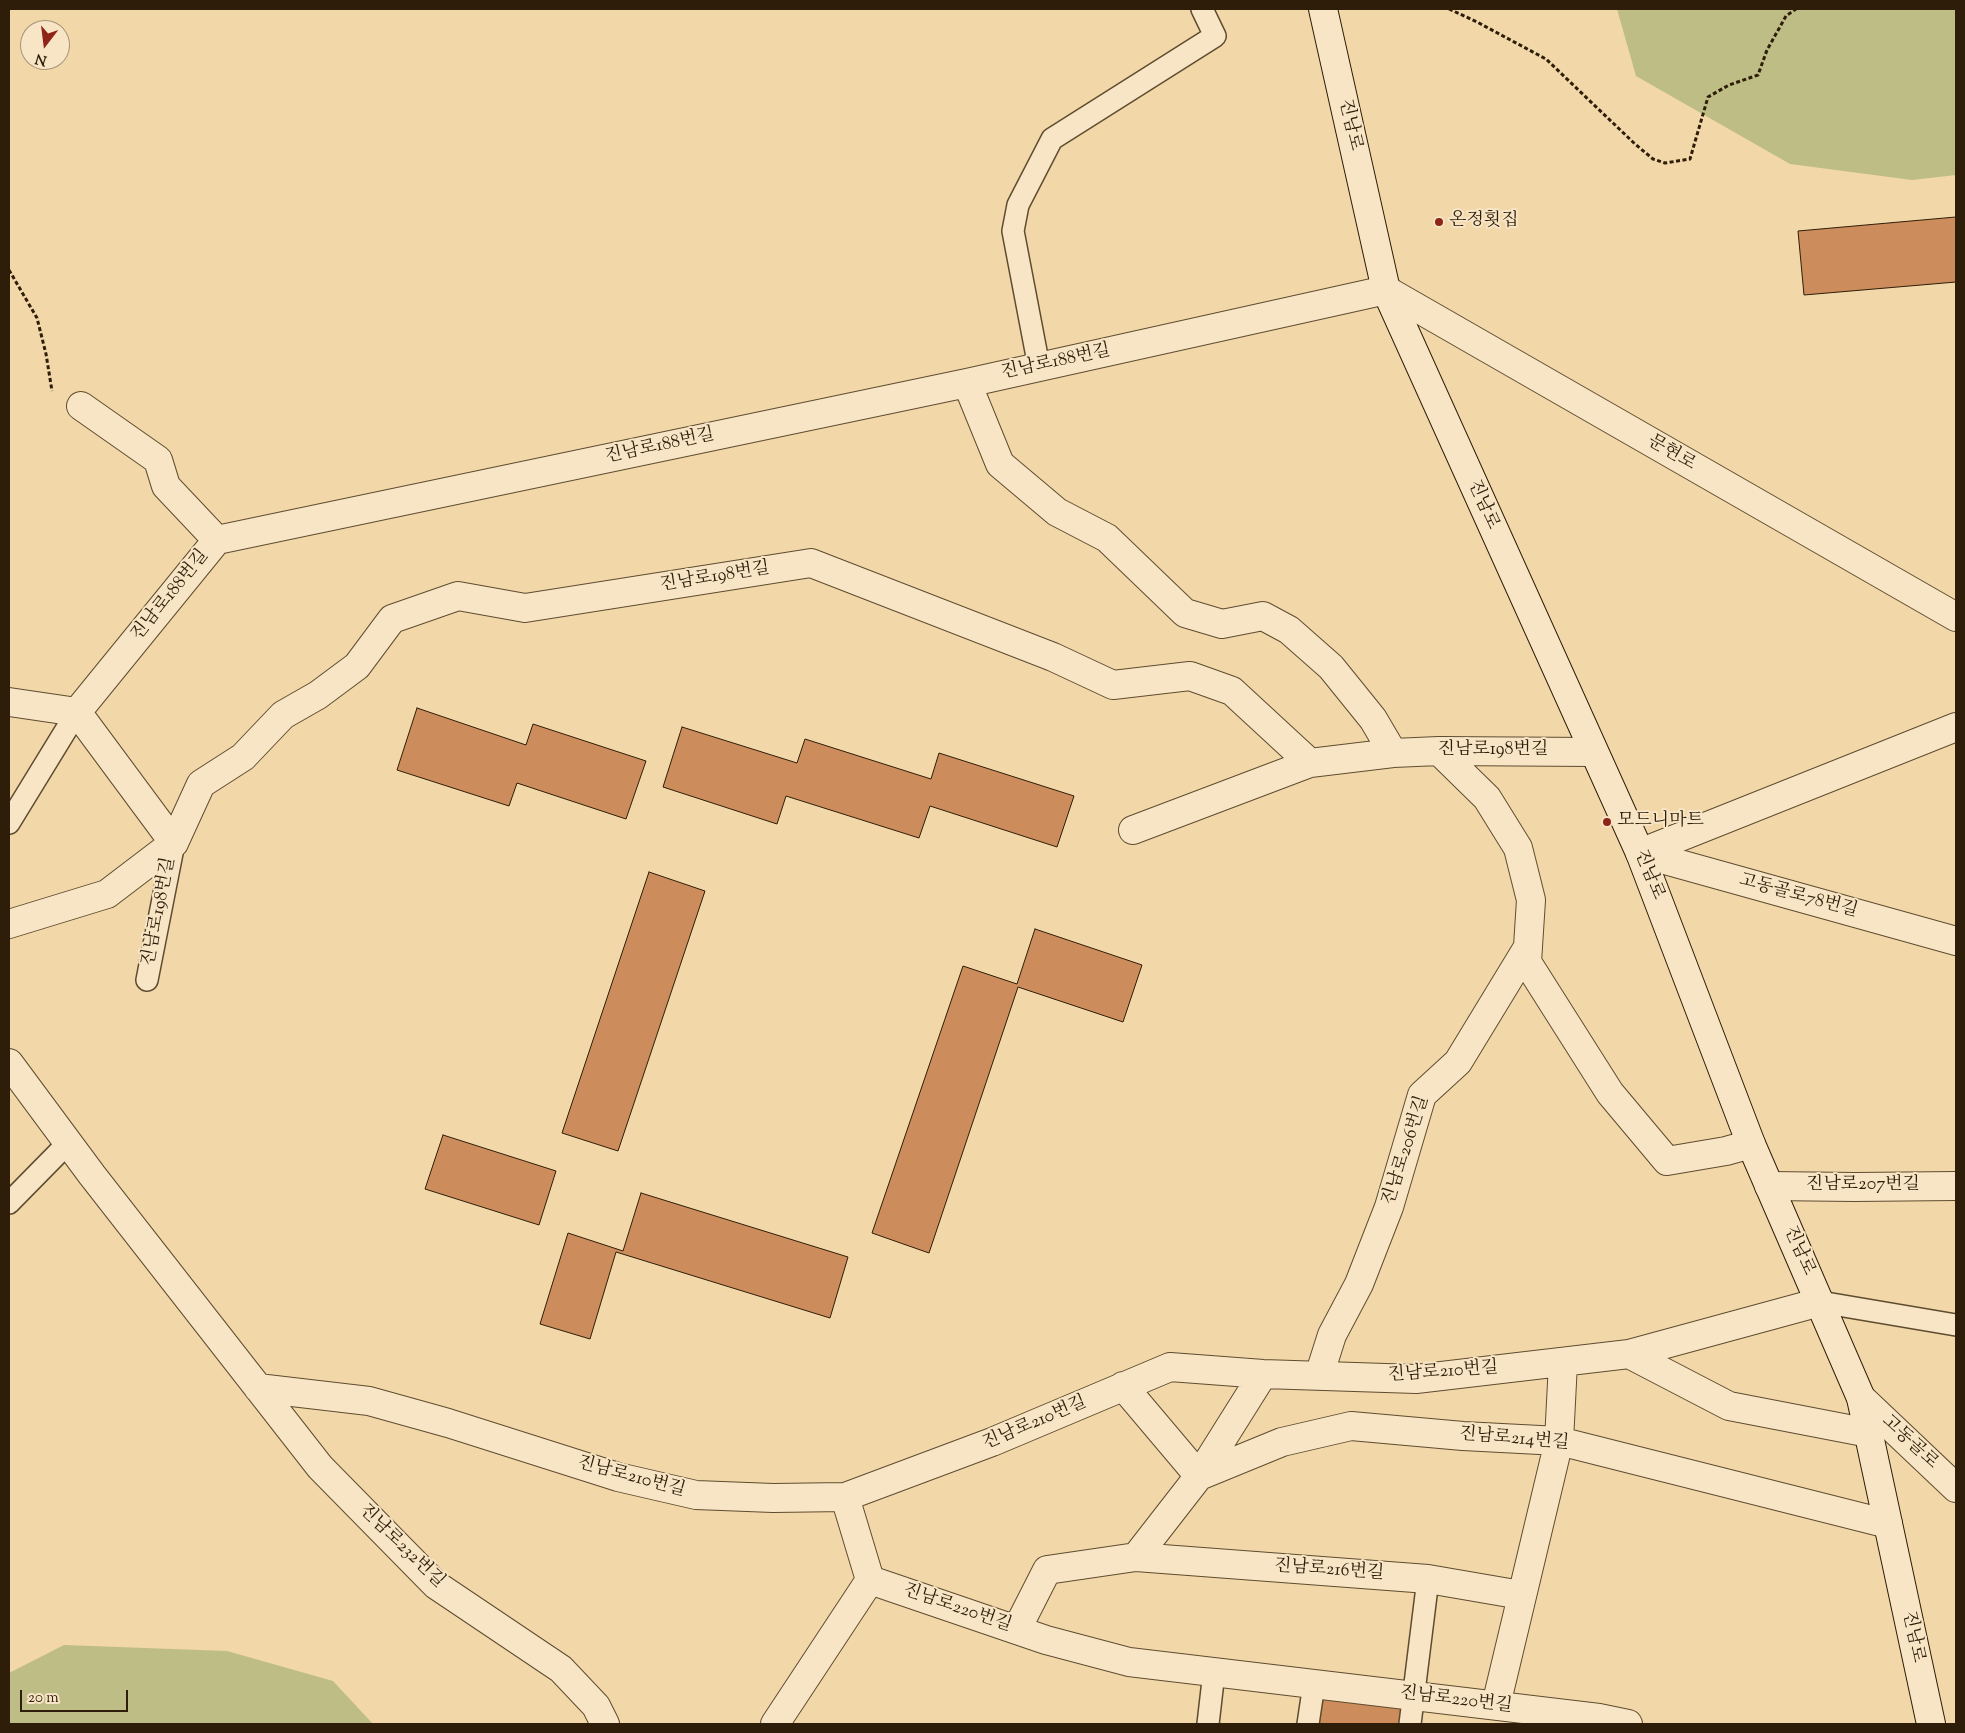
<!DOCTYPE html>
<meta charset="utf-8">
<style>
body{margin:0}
#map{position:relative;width:1965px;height:1733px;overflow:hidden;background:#f2d7a8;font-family:"Sorts Mill Goudy",serif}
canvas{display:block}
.frame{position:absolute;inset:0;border:10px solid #2e1d08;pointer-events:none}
.north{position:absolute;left:20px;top:20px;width:50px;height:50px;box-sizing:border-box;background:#f7e5c6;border:1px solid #a7957a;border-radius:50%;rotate:195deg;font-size:14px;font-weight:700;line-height:20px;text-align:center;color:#2e1d08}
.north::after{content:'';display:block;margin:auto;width:18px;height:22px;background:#8f2418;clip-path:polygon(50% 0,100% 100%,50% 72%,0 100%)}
.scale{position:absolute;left:20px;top:1690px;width:108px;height:22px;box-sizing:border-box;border:2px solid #2e1d08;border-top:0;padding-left:6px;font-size:15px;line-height:18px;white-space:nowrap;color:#2e1d08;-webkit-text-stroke:4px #f7e5c6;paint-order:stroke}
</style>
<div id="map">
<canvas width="1965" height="1733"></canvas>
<div class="frame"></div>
<div class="north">N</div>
<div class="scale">20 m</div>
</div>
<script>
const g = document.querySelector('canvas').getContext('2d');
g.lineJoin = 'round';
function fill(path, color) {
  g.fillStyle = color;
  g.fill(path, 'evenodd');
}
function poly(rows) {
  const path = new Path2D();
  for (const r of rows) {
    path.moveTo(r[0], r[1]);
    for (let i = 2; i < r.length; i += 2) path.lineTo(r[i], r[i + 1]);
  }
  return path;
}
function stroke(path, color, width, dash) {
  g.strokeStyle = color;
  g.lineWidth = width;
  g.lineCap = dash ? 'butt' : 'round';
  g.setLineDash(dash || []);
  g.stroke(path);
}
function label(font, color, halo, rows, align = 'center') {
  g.font = font + ' "Sorts Mill Goudy","Noto Serif KR",serif';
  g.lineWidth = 4;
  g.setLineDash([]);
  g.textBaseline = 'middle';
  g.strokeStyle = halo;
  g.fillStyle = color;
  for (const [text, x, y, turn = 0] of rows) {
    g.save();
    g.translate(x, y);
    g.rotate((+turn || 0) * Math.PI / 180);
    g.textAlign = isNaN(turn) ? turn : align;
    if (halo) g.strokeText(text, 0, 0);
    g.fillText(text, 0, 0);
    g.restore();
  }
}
fill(poly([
 [1617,9,1956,9,1956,175,1912,180,1790,164,1636,76],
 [64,1645,227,1651,333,1681,373,1724,9,1724,9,1673]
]), '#bebd85');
const building = poly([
 [1956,217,1956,282,1804,295,1798,231,1956,217],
 [417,708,526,745,533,724,646,761,626,819,517,783,509,806,397,770,417,708],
 [682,727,797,763,805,739,931,779,939,753,1074,796,1057,847,930,806,919,838,786,796,777,824,663,787,682,727],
 [649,872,705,891,618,1151,562,1133,649,872],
 [1035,929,1142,965,1123,1022,1018,987,929,1253,872,1233,963,966,1017,984,1035,929],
 [443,1135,556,1171,539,1225,425,1189,443,1135],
 [641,1193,848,1257,830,1318,616,1252,590,1339,540,1324,568,1233,623,1251,641,1193],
 [1314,1685,1411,1698,1406,1724,1309,1724,1314,1685]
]);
fill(building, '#cc8c5c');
stroke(building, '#2e1d08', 1);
const service = poly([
 [1039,367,1013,231,1018,205,1052,139,1215,36,1202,9],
 [9,823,77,712],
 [147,980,174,843],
 [9,1203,68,1143],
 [1820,1302,1956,1325],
 [1208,1724,1214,1672],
 [1308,1724,1314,1684],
 [1410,1724,1428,1579]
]);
const minor = poly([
 [967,383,1000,464,1057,512,1107,538,1185,613,1222,624,1263,616,1289,630,1331,667,1373,719,1393,753],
 [81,406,158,460,166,486,217,540],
 [9,702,77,712],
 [77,712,217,540,967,383,1386,290],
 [77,712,174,843],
 [1439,751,1487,798,1518,848,1531,900,1527,962,1610,1093,1667,1161,1726,1151,1751,1144],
 [1133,830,1310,763,1393,753,1439,751,1593,752],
 [1640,853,1956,727],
 [9,924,107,894,174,843,201,784,243,757,283,715,318,695,357,666,392,619,458,596,525,608,811,563,1053,657,1113,685,1190,676,1232,691,1310,763],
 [9,1063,92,1175,320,1467,436,1585,561,1669,596,1706,605,1724],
 [1769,1186,1854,1187,1956,1186],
 [1629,1354,1729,1406,1869,1433],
 [1319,1376,1332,1335,1359,1284,1389,1207,1422,1095,1458,1062,1528,947],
 [1123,1386,1199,1476],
 [258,1388,369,1401,448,1423,618,1477,696,1495,773,1498,845,1497,992,1442,1170,1367,1263,1374,1416,1379,1629,1354,1820,1302],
 [1199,1476,1282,1442,1351,1426,1463,1436,1559,1441,1888,1524],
 [845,1497,870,1580],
 [1136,1557,1199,1476,1263,1374],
 [870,1580,1046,1640,1129,1662,1599,1718,1628,1724],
 [1017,1629,1047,1570,1136,1557,1428,1579,1521,1595],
 [1496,1705,1559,1441,1563,1363],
 [775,1724,870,1580]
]);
const tertiary = poly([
 [1386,290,1956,617],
 [1640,853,1956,941],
 [1861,1398,1956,1488]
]);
const secondary = poly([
 [1323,9,1386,290,1640,853,1751,1144,1861,1398,1931,1724]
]);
stroke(service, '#5f4c30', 24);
stroke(minor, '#5f4c30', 30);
stroke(tertiary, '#5f4c30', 30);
stroke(secondary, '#2e1d08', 30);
stroke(poly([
 [1449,9,1477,22,1546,59,1635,144,1653,159,1665,163,1690,159,1708,97,1729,85,1758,75,1767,50,1786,16,1796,9],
 [9,270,37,318,46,354,52,391]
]), '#2e1d08', 3, [4, 2.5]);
stroke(service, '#f7e5c6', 21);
stroke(minor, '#f7e5c6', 28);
stroke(tertiary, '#f7e5c6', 28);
stroke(secondary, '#f7e5c6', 28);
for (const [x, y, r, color] of [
 [1439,222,5,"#8f2418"],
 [1607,822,5,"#8f2418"]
]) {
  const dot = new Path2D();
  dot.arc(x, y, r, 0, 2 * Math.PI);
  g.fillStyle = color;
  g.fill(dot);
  stroke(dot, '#f7e5c6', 2);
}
label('18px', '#2e1d08', '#f7e5c6', [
 ["진남로",1349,125,77],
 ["진남로188번길",1056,363,-12],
 ["진남로188번길",660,447,-12],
 ["문현로",1671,454,30],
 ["진남로",1482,505,66],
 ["진남로198번길",715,578,-9],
 ["진남로188번길",171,596,-51],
 ["진남로198번길",1493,751],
 ["진남로",1648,875,68],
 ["고동골로78번길",1798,897,15],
 ["진남로198번길",160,912,-79],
 ["진남로206번길",1407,1151,-72],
 ["진남로207번길",1863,1186],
 ["진남로",1798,1251,66],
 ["진남로210번길",1443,1373,-4],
 ["진남로210번길",1035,1424,-23],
 ["진남로214번길",1514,1440,5],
 ["고동골로",1909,1443,43],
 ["진남로210번길",631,1478,15],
 ["진남로232번길",401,1547,44],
 ["진남로216번길",1329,1571,4],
 ["진남로220번길",957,1609,19],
 ["진남로",1912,1637,78],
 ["진남로220번길",1456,1701,7]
]);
label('18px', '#2e1d08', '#f7e5c6', [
 ["온정횟집",1449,222],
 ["모드니마트",1617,822]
], 'left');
</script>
